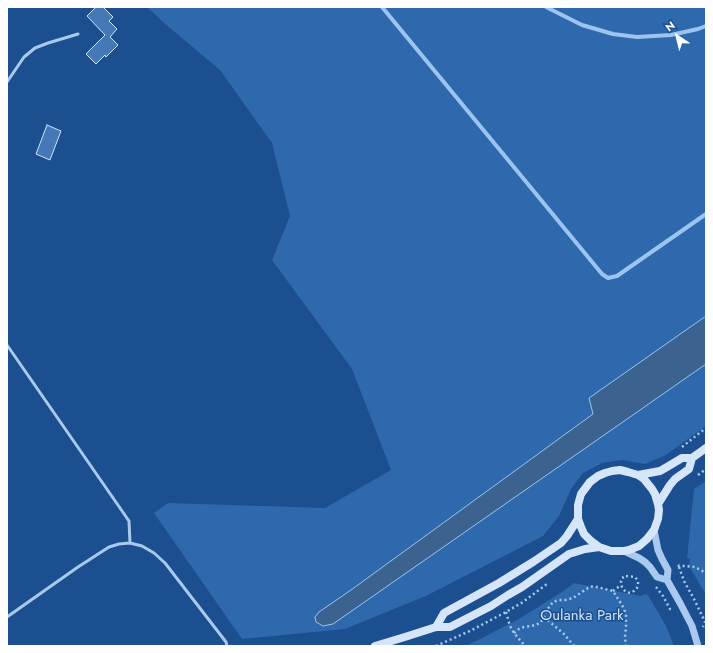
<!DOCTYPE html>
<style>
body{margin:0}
#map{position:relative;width:713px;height:653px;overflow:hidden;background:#1b4f8f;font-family:Jost,sans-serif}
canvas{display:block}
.frame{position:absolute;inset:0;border:8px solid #fff;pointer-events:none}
.north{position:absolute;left:657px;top:16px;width:40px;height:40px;-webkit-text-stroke:3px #1b4f8f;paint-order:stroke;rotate:325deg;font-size:11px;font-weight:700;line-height:16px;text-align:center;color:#fff}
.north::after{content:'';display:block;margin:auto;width:14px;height:18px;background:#fff;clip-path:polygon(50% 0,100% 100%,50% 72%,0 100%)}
</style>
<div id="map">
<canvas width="713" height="653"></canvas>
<div class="frame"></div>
<div class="north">N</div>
</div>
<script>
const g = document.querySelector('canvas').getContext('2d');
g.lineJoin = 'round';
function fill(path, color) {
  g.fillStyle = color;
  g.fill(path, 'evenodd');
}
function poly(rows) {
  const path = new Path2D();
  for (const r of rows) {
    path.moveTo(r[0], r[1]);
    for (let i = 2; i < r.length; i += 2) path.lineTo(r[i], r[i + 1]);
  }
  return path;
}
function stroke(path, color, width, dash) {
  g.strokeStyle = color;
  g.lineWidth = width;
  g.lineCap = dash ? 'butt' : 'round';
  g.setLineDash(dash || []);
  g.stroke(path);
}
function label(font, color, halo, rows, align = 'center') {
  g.font = font + ' Jost,sans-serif';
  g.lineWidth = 3;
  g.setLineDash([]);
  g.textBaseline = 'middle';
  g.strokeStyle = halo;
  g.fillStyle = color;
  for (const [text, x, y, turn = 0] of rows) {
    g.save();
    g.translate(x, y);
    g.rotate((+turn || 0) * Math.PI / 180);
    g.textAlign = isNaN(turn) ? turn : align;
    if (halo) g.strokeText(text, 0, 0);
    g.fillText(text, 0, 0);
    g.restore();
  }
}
fill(poly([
 [147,7,706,7,706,426,666,455,645,464,622,460,602,463,583,473,571,489,559,516,543,536,428,595,345,629,242,639,154,513,168,503,325,508,391,470,352,369,272,260,290,216,272,143,220,70,164,23],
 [706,481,706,595,689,566,690,559,687,558,694,489],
 [574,583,641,596,645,594,648,595,666,626,674,646,465,646,474,642,519,619,562,592]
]), '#2e69ad');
const water = poly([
 [706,316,706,364,333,624,323,626,316,622,315,617,319,612,351,590,593,414,589,398,706,316]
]);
fill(water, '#3c6290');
stroke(water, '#9cc4f0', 1);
stroke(poly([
 [382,7,602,274,608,278,617,276,706,214],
 [546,7,582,25,613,34,637,37,671,35,698,29,706,26]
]), '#9cc4f0', 4);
const building = poly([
 [96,7,103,7,113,17,109,21,117,29,110,37,118,45,106,57,105,55,96,64,86,54,105,35,87,16,96,7],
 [47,125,61,131,50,160,36,154,47,125]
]);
fill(building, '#4478b7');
stroke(building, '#cfe3fa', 1);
stroke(poly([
 [682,447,702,431,706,430],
 [698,475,706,469],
 [678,565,679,566,686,566,695,567,706,573],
 [679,567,684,581,694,599,705,622,703,627],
 [626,576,635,577,638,581,638,584,637,588,634,591,630,593,626,592,623,589,621,585,621,581,622,578,626,576],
 [656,587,663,596,670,609,673,610],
 [613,591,621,585],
 [506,612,510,626,514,633,525,646],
 [544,617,564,634,574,646],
 [514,633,519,629,524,627,536,625,541,622,549,607,553,602,559,600,565,600,573,598,588,588,593,586,613,591,622,605,626,614,626,626,625,637,626,646],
 [436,646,472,630,506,612,523,602,547,584]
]), '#a9c9ee', 2.5, [2, 3]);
stroke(poly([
 [7,82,24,57,35,48,48,43,78,34],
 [7,345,129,521,130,543],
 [7,617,78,567,109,547,119,544,130,543,142,546,154,553,165,563,226,642,227,646]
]), '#a9c9ee', 3);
stroke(poly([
 [654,530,658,550,662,559,668,570,667,580,680,603,692,626,698,646],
 [624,551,639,558,645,562,650,567,657,577,667,580]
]), '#a9c9ee', 7);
stroke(poly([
 [638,475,660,471,667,467,682,458,692,458,706,448],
 [658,504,670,485,675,479,689,469,692,458],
 [436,627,444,613,499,583,533,562,561,543,567,536,578,519,578,505,581,494,590,482,598,476,605,473,612,471,620,470,628,472,638,475,644,479,652,489,655,494,658,504,659,510,658,519,654,530,647,539,639,546,629,550,624,551,611,551,599,547,591,541,584,534,581,527,578,519],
 [375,646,408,636,436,627,450,627,491,606,508,595,522,587,569,554,585,549,599,547]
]), '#d6e6fa', 8);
label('15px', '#cfe3fa', '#1b4f8f', [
 ["Oulanka Park",582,616]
]);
</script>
